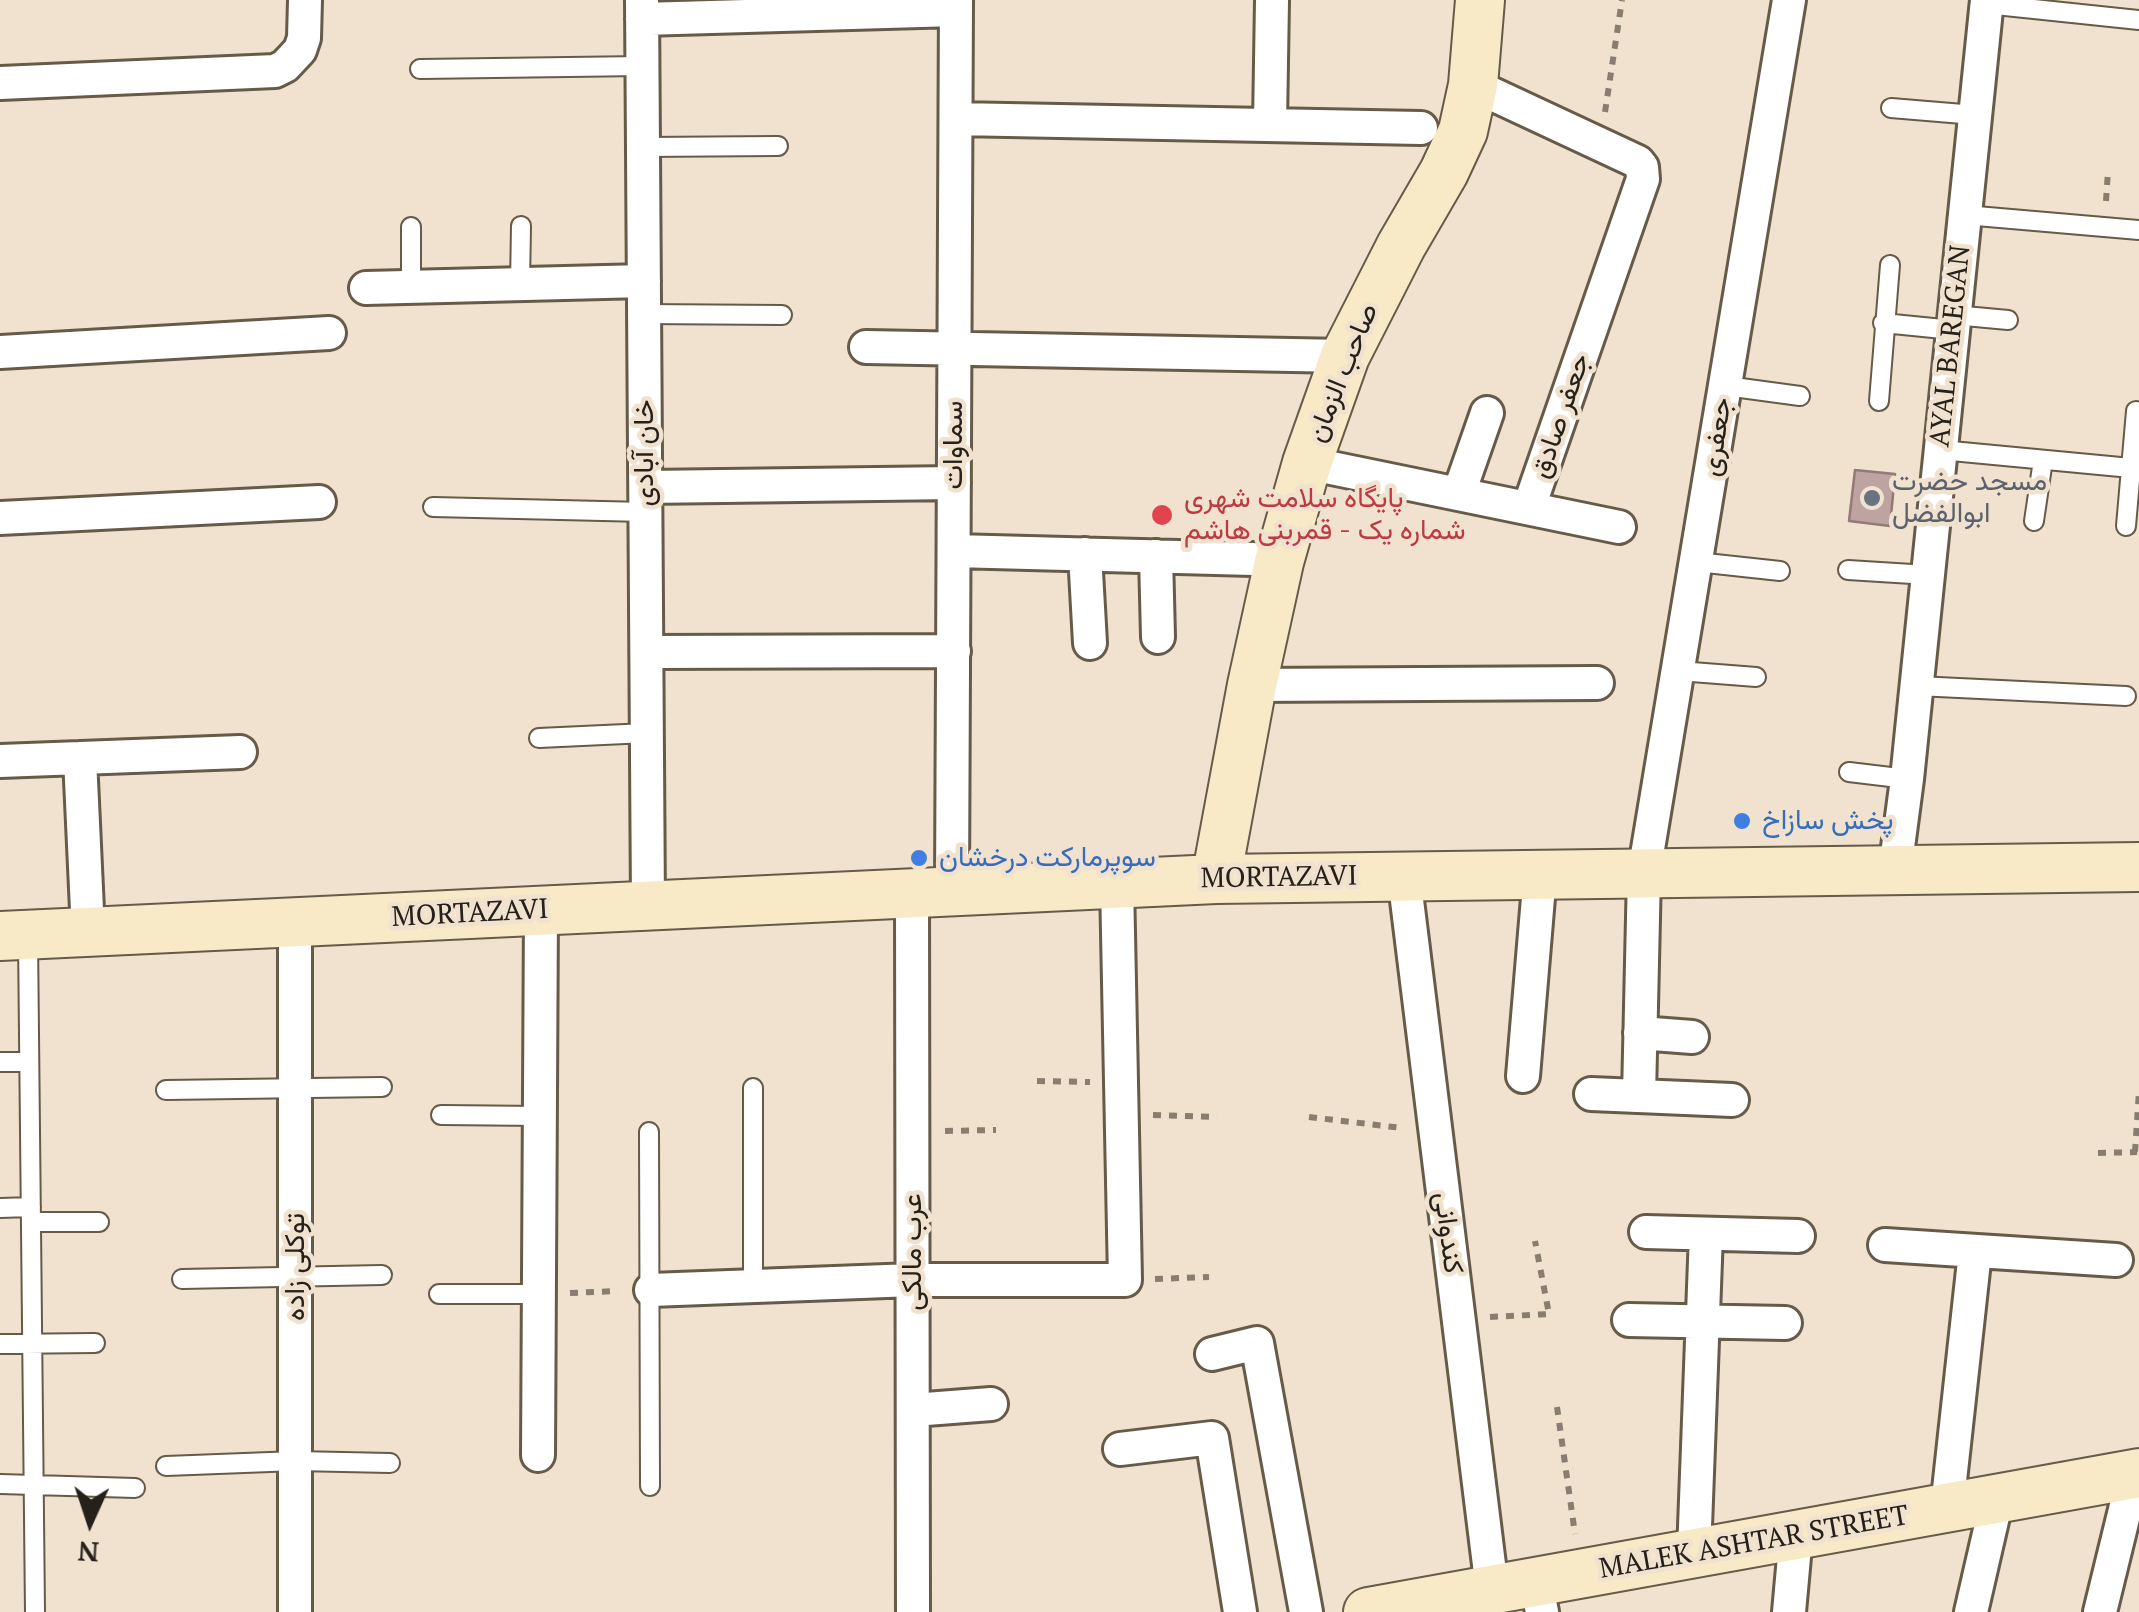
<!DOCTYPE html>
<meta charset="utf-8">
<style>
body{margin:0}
#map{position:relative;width:2139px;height:1612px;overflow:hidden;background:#f0e2ce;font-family:"PT Serif",serif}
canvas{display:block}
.north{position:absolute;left:40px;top:1472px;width:100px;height:100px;-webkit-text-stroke:8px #f0e2ce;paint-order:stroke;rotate:183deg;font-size:28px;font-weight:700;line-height:40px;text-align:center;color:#252019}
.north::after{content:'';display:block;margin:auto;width:35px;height:45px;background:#252019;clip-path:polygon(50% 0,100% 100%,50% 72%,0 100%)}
</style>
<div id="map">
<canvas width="2139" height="1612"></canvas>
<div class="north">N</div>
</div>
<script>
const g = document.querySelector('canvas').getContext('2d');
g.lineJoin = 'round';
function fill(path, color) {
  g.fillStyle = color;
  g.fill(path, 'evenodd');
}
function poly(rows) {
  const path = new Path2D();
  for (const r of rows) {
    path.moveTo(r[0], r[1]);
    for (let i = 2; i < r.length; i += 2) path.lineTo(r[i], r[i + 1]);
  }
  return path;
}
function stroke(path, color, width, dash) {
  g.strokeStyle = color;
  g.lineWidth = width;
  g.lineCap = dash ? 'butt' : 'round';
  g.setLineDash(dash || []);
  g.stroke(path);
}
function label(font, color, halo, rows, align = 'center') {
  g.font = font + ' "PT Serif",Vazirmatn,serif';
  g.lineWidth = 9;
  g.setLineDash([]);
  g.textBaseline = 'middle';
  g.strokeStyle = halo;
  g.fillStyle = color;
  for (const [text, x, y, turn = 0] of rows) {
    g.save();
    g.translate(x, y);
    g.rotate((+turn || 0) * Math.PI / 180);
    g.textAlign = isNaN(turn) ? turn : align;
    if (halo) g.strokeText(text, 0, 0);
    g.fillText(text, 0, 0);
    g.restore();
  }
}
const building = poly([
 [1855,470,1895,474,1890,526,1849,521,1855,470]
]);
fill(building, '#bda4a0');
stroke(building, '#927a77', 2.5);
const lane = poly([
 [1986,4,2139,20],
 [420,69,642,66],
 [1891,108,1975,115],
 [643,147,778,146],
 [1965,215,2139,230],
 [520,284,521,226],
 [411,287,411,227],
 [644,314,782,315],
 [1954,315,2008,320],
 [1883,323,1953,330],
 [1726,386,1800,396],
 [1879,401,1890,265],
 [1941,450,2131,468],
 [433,507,645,512],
 [2034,521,2043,460],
 [2126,526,2136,411],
 [1697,562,1780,571],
 [1848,570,1928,575],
 [1679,671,1756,677],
 [1917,686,2126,696],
 [539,738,647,733],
 [1849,772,1907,779],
 [28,938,35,1612],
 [0,1062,29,1062],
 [753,1088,753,1286],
 [166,1090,382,1087],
 [441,1115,540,1116],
 [649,1132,650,1486],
 [0,1208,31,1207],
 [31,1222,99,1222],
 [182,1279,382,1275],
 [439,1294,539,1294],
 [0,1344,95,1343],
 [166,1466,296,1461,390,1463],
 [0,1484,135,1488]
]);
const street = poly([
 [642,0,648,905],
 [642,19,956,10],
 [0,83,275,71,285,66,300,50,304,38,305,0],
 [1473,85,1638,162,1642,167,1643,179,1529,507],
 [956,119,1421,128],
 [1270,124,1272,0],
 [366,288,644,281],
 [866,347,1345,356],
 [0,352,329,333],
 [1307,463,1619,527],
 [646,487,954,483],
 [1459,493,1487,413],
 [0,518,319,502],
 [954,551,1253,559],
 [1085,554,1090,643],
 [1156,556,1158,637],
 [647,652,954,651],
 [1252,685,1597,683],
 [80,758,88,932],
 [0,761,240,752],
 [1895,870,1907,779,1987,0],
 [1404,876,1492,1589],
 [952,891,956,0],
 [912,893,913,1612],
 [1640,1033,1692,1037],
 [1523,1076,1540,874],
 [1591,1094,1732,1100],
 [1639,1096,1644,873,1789,0],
 [1646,1232,1798,1236],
 [1885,1245,2116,1260],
 [651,1290,913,1280,1125,1280,1117,883],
 [1629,1320,1785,1323],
 [1212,1354,1257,1343,1306,1612],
 [913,1410,991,1404],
 [1120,1449,1212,1438,1240,1612],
 [538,1455,541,910],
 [1947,1508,1975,1252],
 [1694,1553,1706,1234],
 [1536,1582,1542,1612],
 [295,1612,295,922],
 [1789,1612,1796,1535],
 [1971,1612,1997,1499],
 [2100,1612,2134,1473]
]);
const secondary = poly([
 [1216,879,1252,685,1279,562,1307,463,1345,356,1401,246,1444,172,1463,131,1473,85,1480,0],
 [0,936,1216,879,2139,867],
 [1368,1612,2139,1473]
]);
stroke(lane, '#665a49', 22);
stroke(street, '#665a49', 38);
stroke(secondary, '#665a49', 52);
stroke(poly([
 [1605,112,1622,0],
 [2106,201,2108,171],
 [1037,1081,1090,1082],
 [1153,1115,1217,1117],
 [1309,1117,1402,1128],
 [945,1131,996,1130],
 [2135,1152,2139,1091],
 [2098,1153,2137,1152],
 [1155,1279,1209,1277],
 [570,1293,618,1291],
 [1490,1317,1549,1314,1535,1241],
 [1557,1407,1575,1534]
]), '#877d70', 6, [8, 8]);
stroke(lane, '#fff', 18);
stroke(street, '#fff', 32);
stroke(secondary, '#f8eac7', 48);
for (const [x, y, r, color] of [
 [1872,498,10,"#6b7280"],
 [1162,515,12,"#e0444e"],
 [1742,821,10,"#3f7fe0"],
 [919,858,10,"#3f7fe0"]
]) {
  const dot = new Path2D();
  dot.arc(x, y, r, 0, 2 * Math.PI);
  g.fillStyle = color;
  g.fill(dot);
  stroke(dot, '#f0e2ce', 4);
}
label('28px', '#252019', '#f0e2ce', [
 ["AYAL BAREGAN",1951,346,-84],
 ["صاحب الزمان",1343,373,-68],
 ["جعفر صادق",1561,416,-71],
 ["جعفری",1717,437,-81],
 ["سماوات",954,445,-90],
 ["خان آبادی",645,453,-90],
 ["MORTAZAVI",1279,878,-1],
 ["MORTAZAVI",470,914,-3],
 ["کندوانی",1448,1233,83],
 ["عرب مالکی",913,1252,-90],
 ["توکلی زاده",296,1267,-90],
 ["MALEK ASHTAR STREET",1754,1543,-10]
]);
label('28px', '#5b616d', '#f0e2ce', [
 ["مسجد حضرت",1892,482],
 ["ابوالفضل",1892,514]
], 'left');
label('28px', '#be3a42', '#f0e2ce', [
 ["پایگاه سلامت شهری",1184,499],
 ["شماره یک - قمربنی هاشم",1184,531]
], 'left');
label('28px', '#366cbe', '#f0e2ce', [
 ["پخش سازاخ",1762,821],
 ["سوپرمارکت درخشان",939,858]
], 'left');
</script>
